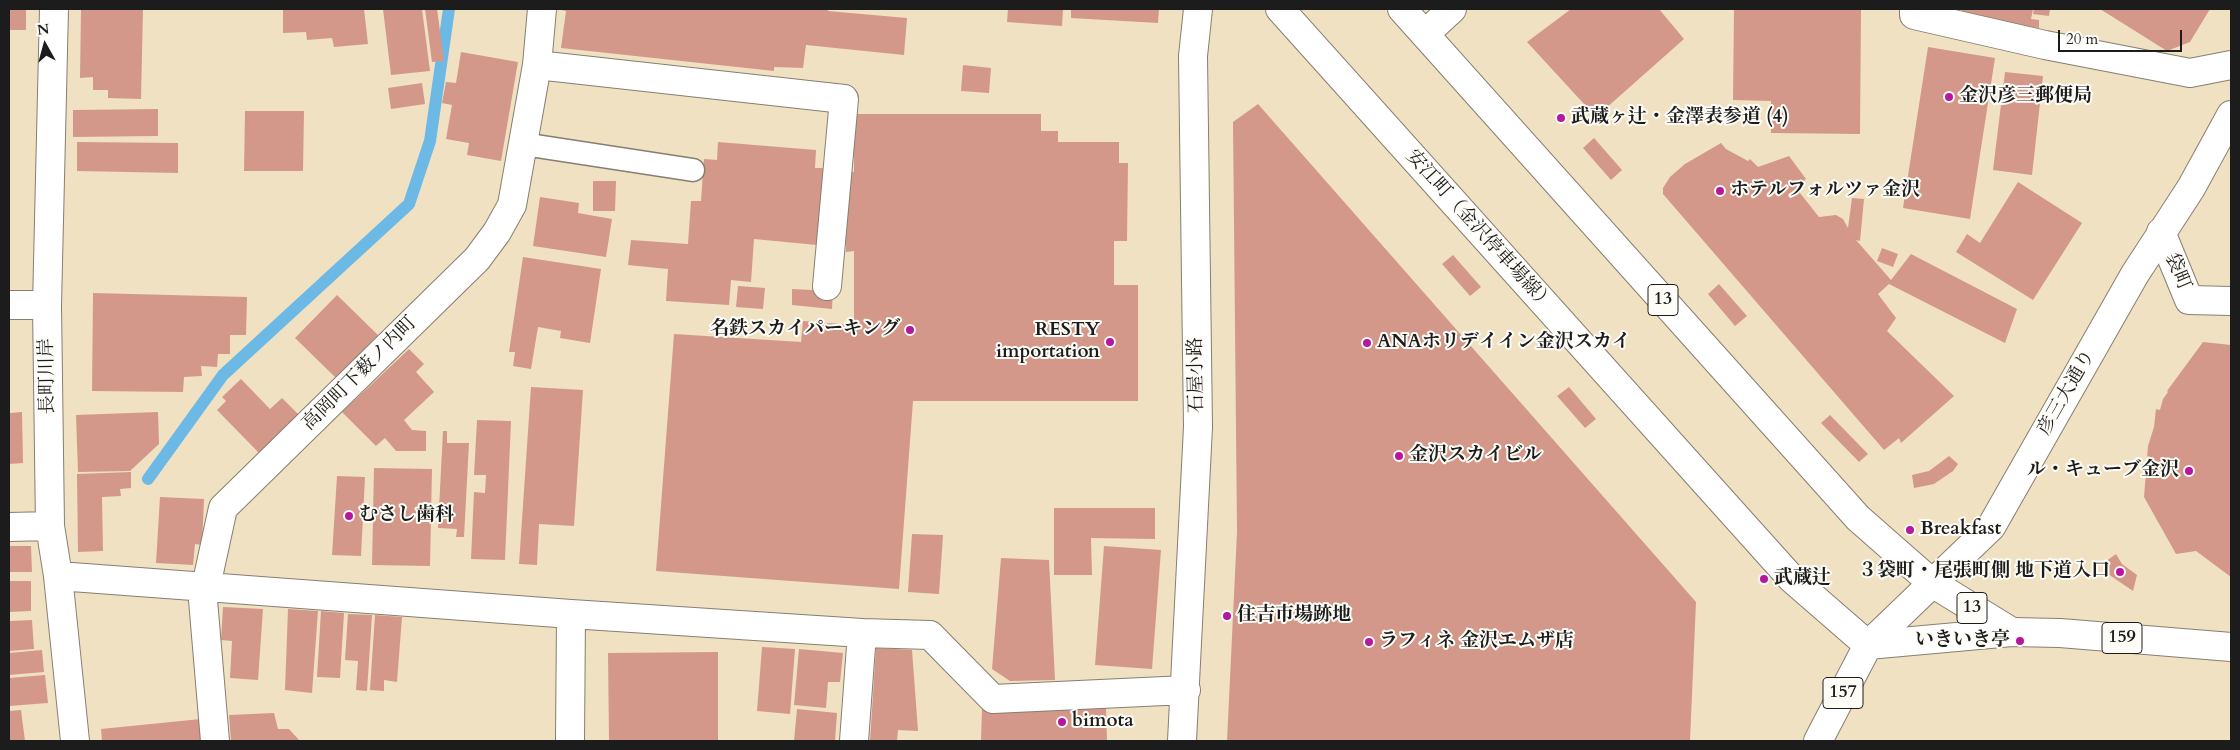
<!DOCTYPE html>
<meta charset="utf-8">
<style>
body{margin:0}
#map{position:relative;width:2240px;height:750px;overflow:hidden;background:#f1e1c3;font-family:Cardo,serif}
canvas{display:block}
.frame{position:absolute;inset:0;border:10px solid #1c1c1c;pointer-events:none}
.north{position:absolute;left:20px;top:20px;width:50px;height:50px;-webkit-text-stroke:4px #fdfcf7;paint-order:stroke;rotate:353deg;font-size:14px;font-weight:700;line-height:20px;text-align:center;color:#1c1c1c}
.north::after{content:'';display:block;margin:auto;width:18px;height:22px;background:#1c1c1c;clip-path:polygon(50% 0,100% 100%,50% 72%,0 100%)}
.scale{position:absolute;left:2058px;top:30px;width:124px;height:22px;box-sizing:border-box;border:2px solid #1c1c1c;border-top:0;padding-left:6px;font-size:15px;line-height:18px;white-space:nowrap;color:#1c1c1c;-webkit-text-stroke:4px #fdfcf7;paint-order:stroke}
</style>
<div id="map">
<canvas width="2240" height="750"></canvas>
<div class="frame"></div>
<div class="north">N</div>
<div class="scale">20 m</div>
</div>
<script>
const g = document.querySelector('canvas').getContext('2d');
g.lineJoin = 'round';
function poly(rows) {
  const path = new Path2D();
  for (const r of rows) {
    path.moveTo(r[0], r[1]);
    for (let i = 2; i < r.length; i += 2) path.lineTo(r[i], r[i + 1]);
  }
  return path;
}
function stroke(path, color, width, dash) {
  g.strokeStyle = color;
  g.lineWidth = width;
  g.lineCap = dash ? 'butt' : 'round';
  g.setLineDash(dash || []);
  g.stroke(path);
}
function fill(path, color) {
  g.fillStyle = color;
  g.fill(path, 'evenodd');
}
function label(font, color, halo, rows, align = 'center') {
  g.font = font + ' Cardo,"Noto Serif JP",serif';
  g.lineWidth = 4;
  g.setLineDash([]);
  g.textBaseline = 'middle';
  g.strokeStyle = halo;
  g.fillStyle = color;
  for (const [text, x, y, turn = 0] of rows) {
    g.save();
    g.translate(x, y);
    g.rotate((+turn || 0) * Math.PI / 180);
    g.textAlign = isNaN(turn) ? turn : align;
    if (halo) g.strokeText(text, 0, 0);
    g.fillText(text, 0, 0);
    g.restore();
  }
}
stroke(poly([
 [148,479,223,375,409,204,430,141,449,9]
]), '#6db9e6', 12);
fill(poly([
 [9,9,26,9,26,30,9,30],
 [81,9,143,9,141,99,108,98,108,90,93,90,93,77,80,78],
 [283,9,364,9,368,44,334,47,332,38,307,40,306,32,283,33],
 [383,9,422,9,430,71,391,75],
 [425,9,437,9,444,61,432,62],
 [556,9,828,9,828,11,907,18,904,55,806,45,803,68,774,67,774,71,561,48,566,11],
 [1008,9,1063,9,1062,26,1007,22],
 [1071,9,1159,9,1158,23,1071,18],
 [1571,9,1659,9,1684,39,1596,117,1527,42],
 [1734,9,1861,9,1860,134,1771,133,1771,101,1733,100],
 [1962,9,2033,9,2031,19,2039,20,2039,28,1961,18],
 [2034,9,2050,9,2049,16,2033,14],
 [2100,9,2210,9,2190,42,2167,51],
 [1928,47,1995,58,1970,219,1903,208],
 [461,52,518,62,501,161,467,155,469,143,446,139,452,105,442,103,446,82,456,83],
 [963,65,991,68,989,93,961,91],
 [2005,72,2043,76,2032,175,1993,170],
 [422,83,425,104,391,109,388,88],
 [1258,104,1696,602,1690,741,1227,741,1237,532,1233,122],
 [158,109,158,136,73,137,73,110],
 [245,111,304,111,303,171,244,171],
 [854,114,1041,114,1041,131,1058,131,1058,142,1119,142,1119,163,1128,163,1127,241,1114,241,1114,285,1138,285,1138,401,913,401,899,589,656,571,674,334,801,342,803,321,854,325,854,251,846,252,846,171,854,172],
 [1594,138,1622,170,1611,180,1583,148],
 [77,142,178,143,178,173,77,171],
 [718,142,816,150,815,168,823,168,817,245,754,239,751,282,731,280,729,305,666,301,668,269,628,265,631,240,688,244,691,201,701,201,704,159,717,160],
 [1721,143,1726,149,1748,161,1750,159,1758,167,1789,156,1806,179,1796,188,1819,217,1836,215,1843,219,1848,228,1852,198,1864,199,1860,241,1856,240,1891,280,1911,254,2017,309,2005,343,1889,284,1878,294,1896,318,1887,331,1954,396,1901,443,1899,438,1884,450,1663,194,1663,188,1670,177,1685,164],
 [593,181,616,181,615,211,593,211],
 [2018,182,2082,223,2033,300,1956,252,1967,234,1980,243],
 [540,197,579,203,578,213,612,219,606,257,533,246],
 [1882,248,1898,254,1893,267,1877,261],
 [1453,255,1481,287,1470,296,1442,264],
 [523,257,601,269,590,343,560,338,561,331,538,327,531,369,513,366,515,352,509,352],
 [1719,284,1747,316,1735,326,1708,294],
 [738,286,765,288,763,309,736,307],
 [792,289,833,291,832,309,792,305],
 [93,293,247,297,246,335,230,335,230,354,218,354,217,367,201,366,202,376,184,377,183,392,92,391],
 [337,295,378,335,336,378,295,338],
 [2203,342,2231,345,2231,577,2196,551,2176,554,2144,497,2148,446,2154,427,2156,409,2160,410,2163,399,2168,392,2167,391],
 [409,349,424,364,416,372,434,392,404,420,412,430,426,431,426,451,396,451,385,438,376,446,342,412],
 [241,379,270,409,282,398,299,415,259,453,217,410,226,401,222,397],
 [531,387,583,390,574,526,539,524,537,565,519,564],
 [1569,387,1596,419,1585,428,1557,396],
 [22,412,23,463,9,464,9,413],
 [158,412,159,444,130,471,78,472,76,415],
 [1830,415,1868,454,1859,462,1821,423],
 [477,420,511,421,505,560,471,559,474,492,485,493,486,475,474,475],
 [443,431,447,431,447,443,469,443,464,537,456,537,457,529,438,528],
 [1949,456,1958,464,1953,471,1934,484,1914,488,1912,475,1929,471],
 [374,468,432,469,430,566,372,565],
 [131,472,131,488,120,489,121,496,102,497,103,551,78,552,77,474],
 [337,476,365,477,361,556,332,555],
 [160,497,204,499,202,545,195,544,193,565,156,563],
 [1054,508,1155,508,1155,539,1091,538,1092,575,1054,575],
 [912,534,943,535,939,594,908,592],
 [9,546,31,546,32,572,9,572],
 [1104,546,1161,550,1152,669,1095,665],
 [2116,554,2122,564,2137,575,2133,591,2108,574,2102,564],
 [1001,558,1049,560,1055,680,1010,681,992,669],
 [9,581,31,581,31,611,9,612],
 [223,607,263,609,258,680,230,678,232,641,221,640],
 [288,609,318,611,312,693,285,690],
 [321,611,344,613,340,678,317,677],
 [348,614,372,615,367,691,356,690,358,661,345,660],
 [375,615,402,617,397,682,384,680,384,691,370,690],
 [32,620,34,649,9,651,9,621],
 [762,647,795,649,790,714,757,711],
 [876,648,912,650,918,731,898,730,897,741,870,741],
 [799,649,843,653,840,682,828,682,826,708,794,705],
 [42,650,44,672,9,675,9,653],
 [718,652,718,741,609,741,608,653],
 [45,675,48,703,9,706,9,678],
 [1106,708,1107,741,981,741,982,709],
 [797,709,837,713,835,741,794,741],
 [21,710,25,741,9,741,9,711],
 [274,713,278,729,289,729,300,741,231,741,229,715],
 [201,719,203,741,102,741,101,729]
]), '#d39889');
const lane = poly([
 [523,144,693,170]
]);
const street = poly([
 [54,9,47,305,50,526,58,576,75,741],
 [1914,9,1914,15,2045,45,2190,73,2231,65],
 [1425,34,1452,9],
 [537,65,844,99,827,286],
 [2161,232,2189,300,2231,301],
 [9,305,47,305],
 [9,527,50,526],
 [58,576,571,614,862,633,930,635,993,699,1186,690],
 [215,741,203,600,223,508,477,259,497,232,512,205,537,65,542,9],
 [570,741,571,614],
 [854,741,862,633],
 [1182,741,1198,427,1193,56,1198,9]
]);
const secondary = poly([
 [1868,645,1991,527,2135,274,2191,188,2231,115]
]);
const primary = poly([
 [1280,9,1792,579,1868,645],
 [1402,9,1858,518,1932,583,2012,632]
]);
const highway = poly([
 [1818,741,1868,645,2012,632,2060,633,2231,647]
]);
stroke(lane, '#867e70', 25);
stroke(street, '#867e70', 30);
stroke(secondary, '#867e70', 30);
stroke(primary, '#867e70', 30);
stroke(highway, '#867e70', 30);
stroke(lane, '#fff', 22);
stroke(street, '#fff', 28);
stroke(secondary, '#fff', 28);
stroke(primary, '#fff', 28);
stroke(highway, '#fff', 28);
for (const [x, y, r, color] of [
 [1949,97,5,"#b5179e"],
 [1561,118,5,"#b5179e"],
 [1720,191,5,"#b5179e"],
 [910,330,5,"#b5179e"],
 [1110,342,5,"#b5179e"],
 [1367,343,5,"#b5179e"],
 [1399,456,5,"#b5179e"],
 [2189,471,5,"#b5179e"],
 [349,516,5,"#b5179e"],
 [1910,530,5,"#b5179e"],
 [2120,572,5,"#b5179e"],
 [1764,579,5,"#b5179e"],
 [1227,616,5,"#b5179e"],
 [2020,641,5,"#b5179e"],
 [1369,642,5,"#b5179e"],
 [1062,722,5,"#b5179e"]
]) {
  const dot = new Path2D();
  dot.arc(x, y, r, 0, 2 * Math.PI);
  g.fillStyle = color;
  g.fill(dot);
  stroke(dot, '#fdfcf7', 2);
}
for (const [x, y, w] of [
 [1663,300,30],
 [1972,608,30],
 [2122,638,40],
 [1843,693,40]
]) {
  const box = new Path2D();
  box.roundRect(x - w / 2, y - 15.5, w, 31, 4);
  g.fillStyle = '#fdfcf7';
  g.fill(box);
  stroke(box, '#1c1c1c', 1);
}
label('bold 18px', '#1c1c1c', null, [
 ["13",1663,300],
 ["13",1972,608],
 ["159",2122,638],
 ["157",1843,693]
]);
label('bold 19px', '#1c1c1c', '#fdfcf7', [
 ["金沢彦三郵便局",1959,97],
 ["武蔵ヶ辻・金澤表参道 (4)",1571,118],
 ["ホテルフォルツァ金沢",1730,191],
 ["名鉄スカイパーキング",900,330,"right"],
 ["RESTY",1100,331,"right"],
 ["importation",1100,353,"right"],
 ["ANAホリデイイン金沢スカイ",1377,343],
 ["金沢スカイビル",1409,456],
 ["ル・キューブ金沢",2179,471,"right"],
 ["むさし歯科",359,516],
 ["Breakfast",1920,530],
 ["３袋町・尾張町側 地下道入口",2110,572,"right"],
 ["武蔵辻",1774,579],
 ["住吉市場跡地",1237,616],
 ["いきいき亭",2010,641,"right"],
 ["ラフィネ 金沢エムザ店",1379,642],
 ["bimota",1072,722]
], 'left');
label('19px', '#1c1c1c', '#fdfcf7', [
 ["安江町（金沢停車場線）",1479,231,48],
 ["袋町",2177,272,67],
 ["高岡町下薮ノ内町",360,374,-45],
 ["石屋小路",1197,375,-91],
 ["長町川岸",48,376,-91],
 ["彦三大通り",2067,393,-60]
]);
</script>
